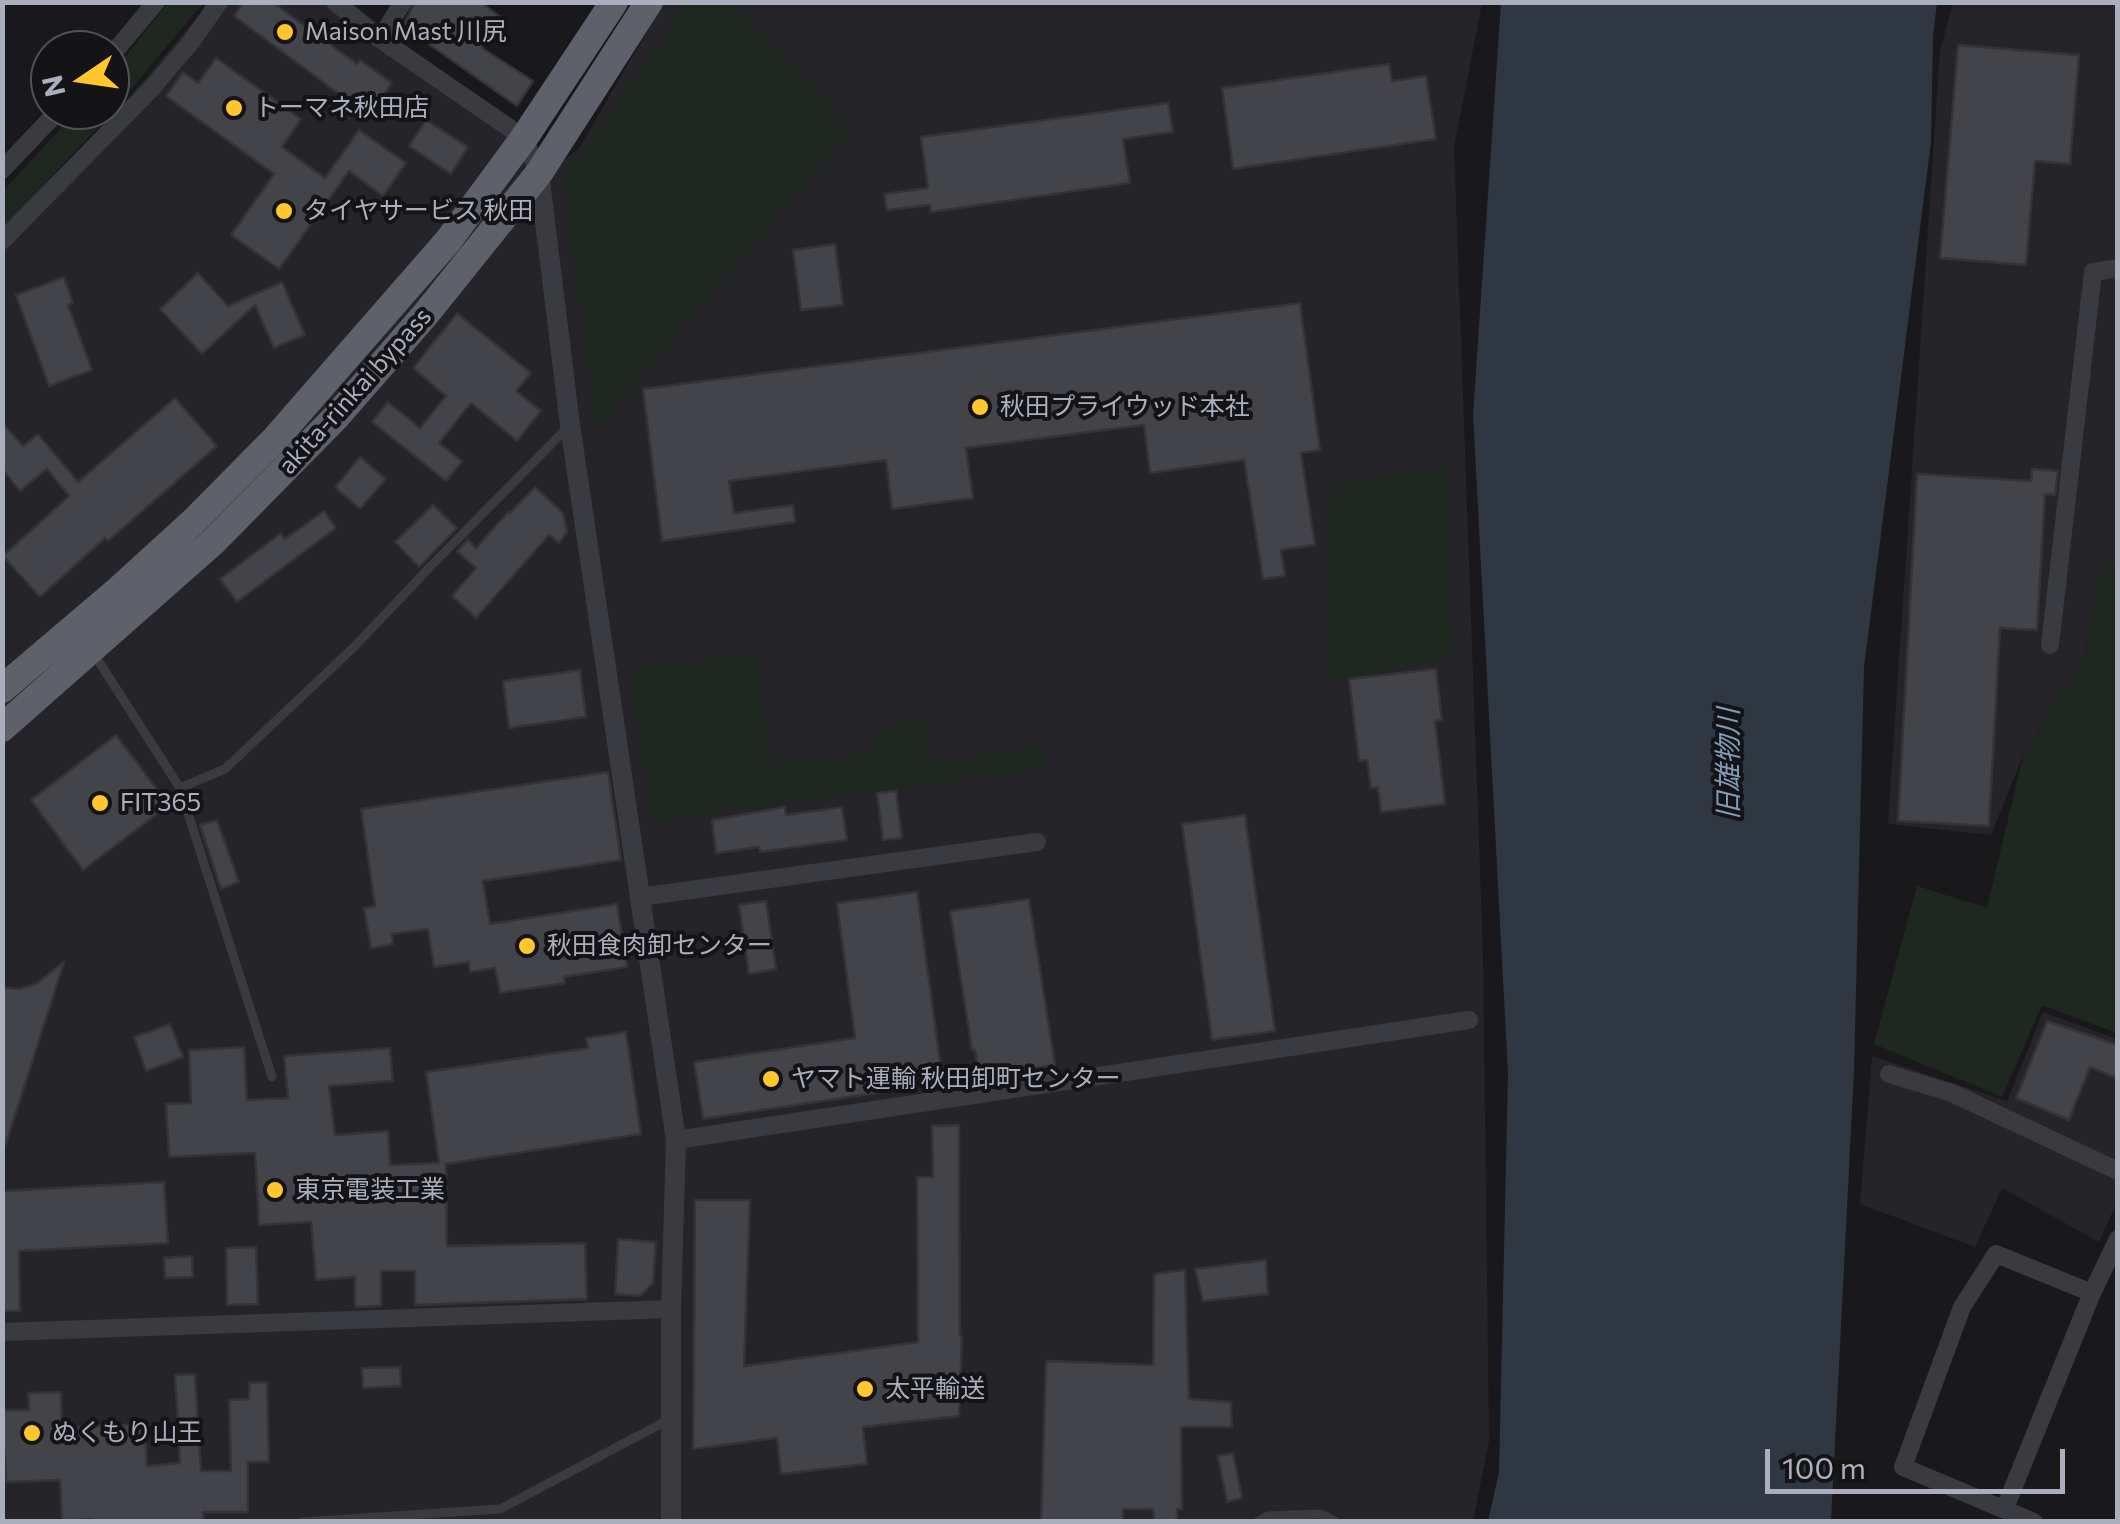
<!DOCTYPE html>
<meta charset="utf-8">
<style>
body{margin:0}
#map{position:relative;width:2120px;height:1524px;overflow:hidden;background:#19191c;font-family:Commissioner,sans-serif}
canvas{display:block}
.frame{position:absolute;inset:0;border:5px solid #abafbd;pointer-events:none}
.north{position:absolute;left:30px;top:30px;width:100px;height:100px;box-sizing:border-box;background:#141417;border:2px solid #505259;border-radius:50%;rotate:257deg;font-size:28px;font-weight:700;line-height:40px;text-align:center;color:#abafbd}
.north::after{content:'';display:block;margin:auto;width:35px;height:45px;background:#ffc62e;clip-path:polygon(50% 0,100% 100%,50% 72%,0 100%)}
.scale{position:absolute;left:1765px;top:1449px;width:300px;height:45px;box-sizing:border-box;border:5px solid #abafbd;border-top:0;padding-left:12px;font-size:30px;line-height:35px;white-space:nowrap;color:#abafbd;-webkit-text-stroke:8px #141417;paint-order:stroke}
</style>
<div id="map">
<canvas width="2120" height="1524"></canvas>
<div class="frame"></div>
<div class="north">N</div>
<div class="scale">100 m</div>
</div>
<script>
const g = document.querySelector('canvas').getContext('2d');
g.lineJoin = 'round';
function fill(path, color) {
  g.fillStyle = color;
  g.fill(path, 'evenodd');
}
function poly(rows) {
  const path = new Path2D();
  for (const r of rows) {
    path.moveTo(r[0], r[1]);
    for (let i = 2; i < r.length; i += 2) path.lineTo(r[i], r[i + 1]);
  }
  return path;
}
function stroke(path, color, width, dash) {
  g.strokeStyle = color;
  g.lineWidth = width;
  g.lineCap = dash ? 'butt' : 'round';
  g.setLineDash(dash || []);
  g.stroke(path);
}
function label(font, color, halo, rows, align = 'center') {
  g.font = font + ' Commissioner,"Noto Sans JP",sans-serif';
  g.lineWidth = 8;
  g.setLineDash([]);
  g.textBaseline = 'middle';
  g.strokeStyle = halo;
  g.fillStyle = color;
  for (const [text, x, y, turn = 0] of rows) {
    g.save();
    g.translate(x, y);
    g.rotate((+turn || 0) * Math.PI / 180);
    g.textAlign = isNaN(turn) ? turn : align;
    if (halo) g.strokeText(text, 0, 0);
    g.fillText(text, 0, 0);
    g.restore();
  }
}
fill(poly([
 [209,3,352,3,558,165,579,148,664,3,1482,3,1454,147,1483,952,1489,1441,1473,1521,3,1521,2,234,70,168],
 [1953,3,2117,3,2117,568,2103,563,2084,657,2023,756,1991,835,1888,824,1940,51],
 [2043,1012,2117,1039,2117,1202,2099,1242,2002,1188,1975,1247,1860,1204,1872,1056,2007,1101]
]), '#252529');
fill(poly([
 [168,3,203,3,117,106,3,229,2,192,78,110,110,110,110,76],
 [687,3,731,3,853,129,596,429,563,179],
 [1447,468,1453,658,1331,681,1331,484],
 [2103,562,2118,568,2117,1033,2042,1005,2002,1097,1874,1044,1917,886,1987,908,2023,756,2084,657],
 [756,652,772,766,877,751,874,727,924,720,930,762,1042,746,1045,768,652,822,630,670]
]), '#1e2820');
fill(poly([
 [1501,3,1937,3,1933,36,1931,142,1864,667,1854,1071,1831,1521,1488,1521,1499,1472,1508,1073,1473,415]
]), '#2e3742');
const building = poly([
 [244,2,272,2,357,64,360,60,392,83,369,116,234,16,244,2],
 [415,2,480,2,502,18,482,48,533,81,517,106,403,26,415,2],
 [1958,45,2079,55,2070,164,2035,161,2026,265,1940,258,1958,45],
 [216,58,301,119,282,147,325,178,359,130,406,163,383,196,349,171,279,269,231,235,274,174,166,96,183,72,198,83,216,58],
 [1389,64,1392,81,1426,76,1436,139,1233,169,1222,88,1389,64],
 [1168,103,1173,132,1123,139,1130,183,931,212,930,205,887,210,884,194,928,188,921,137,1168,103],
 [426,120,468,147,451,174,409,146,426,120],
 [835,244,843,305,801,310,793,250,835,244],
 [198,273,228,306,282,282,305,335,274,348,255,305,202,354,160,309,198,273],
 [64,277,73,303,68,305,92,370,49,386,16,295,64,277],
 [1300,303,1320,450,1301,453,1315,545,1281,550,1285,576,1263,579,1244,460,1150,473,1144,425,966,448,973,498,892,509,886,460,729,481,734,513,793,505,795,522,662,541,643,389,1300,303],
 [457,313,531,373,516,391,541,411,517,441,471,403,439,443,462,461,446,481,372,422,388,402,420,428,446,396,413,368,457,313],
 [175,398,217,446,108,541,105,538,40,597,3,556,69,496,47,469,20,491,2,469,2,422,23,446,38,434,78,482,175,398],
 [360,457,386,479,360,509,335,487,360,457],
 [2032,469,2058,471,2055,495,2045,494,2037,630,2000,628,1989,826,1898,821,1917,474,2031,481,2032,469],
 [535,487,563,513,567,532,559,543,549,535,476,618,452,596,476,568,457,551,468,540,476,548,509,511,510,513,535,487],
 [433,505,457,528,419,567,395,542,433,505],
 [324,511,336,528,237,602,220,579,281,533,285,539,324,511],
 [1436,669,1442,720,1435,721,1445,804,1381,812,1378,787,1371,788,1367,760,1359,761,1349,679,1436,669],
 [580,670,586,717,509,728,503,681,580,670],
 [116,735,169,805,83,870,31,800,116,735],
 [608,772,621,860,483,881,490,924,617,904,627,967,564,977,565,983,500,993,495,968,470,972,469,962,434,967,428,929,392,934,393,944,371,948,364,908,375,906,361,809,608,772],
 [896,791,902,838,883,840,877,793,896,791],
 [785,807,786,815,842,807,847,840,760,852,759,847,716,853,712,820,785,807],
 [1245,815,1275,1031,1212,1040,1182,824,1245,815],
 [217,820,239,882,221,889,200,825,217,820],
 [917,892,943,1083,703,1119,694,1062,855,1038,837,903,917,892],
 [1029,899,1055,1065,979,1077,975,1050,972,1050,950,911,1029,899],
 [766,901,776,969,749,974,739,905,766,901],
 [64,962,6,1144,2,1144,2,987,19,989,36,984,64,962],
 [2047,1021,2118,1045,2118,1079,2090,1067,2069,1120,2016,1098,2047,1021],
 [170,1024,183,1057,146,1071,134,1037,170,1024],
 [626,1032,641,1134,446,1164,447,1246,585,1243,587,1299,415,1305,415,1271,381,1271,381,1306,355,1307,355,1277,316,1280,311,1222,259,1225,255,1153,169,1157,166,1104,191,1103,189,1050,244,1047,247,1100,288,1098,284,1056,390,1048,393,1081,329,1086,335,1135,388,1131,390,1165,439,1163,426,1072,588,1048,586,1038,626,1032],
 [959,1125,960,1336,962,1336,959,1416,863,1427,867,1464,781,1474,777,1438,693,1449,695,1200,750,1200,744,1366,918,1342,917,1177,933,1177,932,1126,959,1125],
 [164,1182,168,1243,19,1251,20,1311,2,1311,2,1191,164,1182],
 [618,1239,656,1242,653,1283,640,1296,615,1294,618,1239],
 [256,1247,258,1304,227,1305,226,1248,256,1247],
 [192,1256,193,1277,165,1278,164,1258,192,1256],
 [1266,1260,1268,1294,1203,1301,1195,1269,1266,1260],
 [1185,1270,1189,1399,1231,1402,1232,1427,1181,1427,1182,1509,1177,1509,1177,1522,1154,1522,1153,1509,1123,1509,1123,1522,1041,1522,1046,1361,1153,1365,1154,1274,1185,1270],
 [400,1367,401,1386,363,1388,362,1368,400,1367],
 [195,1374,201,1471,231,1471,229,1400,249,1399,249,1383,267,1382,269,1462,248,1462,248,1512,203,1512,204,1522,92,1522,92,1519,62,1521,60,1480,6,1482,5,1456,2,1456,2,1410,29,1410,28,1393,61,1392,62,1428,145,1424,147,1466,180,1463,175,1375,195,1374],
 [1233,1453,1242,1498,1227,1502,1218,1456,1233,1453]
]);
fill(building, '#434449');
stroke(building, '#333338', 2.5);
stroke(poly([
 [94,654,180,788,272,1077],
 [180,788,225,769,354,647,429,568,567,428],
 [303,1522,500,1509,668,1420],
 [1257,1522,1268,1516,1321,1514,1336,1522]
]), '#3a3b41', 9);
stroke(poly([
 [335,2,380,39,524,138,539,173],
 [380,39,403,2],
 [110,57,156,2],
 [2,170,59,110],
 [2,241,151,89,191,42,219,2],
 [2050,645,2093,272,2118,268],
 [640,897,1037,842],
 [1889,1074,1952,1093,2118,1171],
 [676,1140,1469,1020],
 [2,1332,671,1309],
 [2005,1508,2092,1293,2118,1239],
 [2034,1522,1903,1467,1962,1307,1996,1254,2092,1293]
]), '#3a3b41', 18);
stroke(poly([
 [539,173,570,425,676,1140,671,1309,671,1522]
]), '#3a3b41', 20);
stroke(poly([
 [2,689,115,593,195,520,276,438,448,241,524,138,614,2],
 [2,728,214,541,335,418,425,315,539,173,649,2]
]), '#5e606a', 28);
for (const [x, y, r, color] of [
 [285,32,10,"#ffc62e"],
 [234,108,10,"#ffc62e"],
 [284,211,10,"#ffc62e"],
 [980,407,10,"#ffc62e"],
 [100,803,10,"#ffc62e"],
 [527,946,10,"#ffc62e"],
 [771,1079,10,"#ffc62e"],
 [275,1190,10,"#ffc62e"],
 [865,1389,10,"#ffc62e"],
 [32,1433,10,"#ffc62e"]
]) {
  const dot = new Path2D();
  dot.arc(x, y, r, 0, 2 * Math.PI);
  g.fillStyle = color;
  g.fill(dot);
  stroke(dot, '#141417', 4);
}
label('25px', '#abafbd', '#141417', [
 ["Maison Mast 川尻",305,32],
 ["トーマネ秋田店",254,108],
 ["タイヤサービス 秋田",304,211],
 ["秋田プライウッド本社",1000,407],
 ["FIT365",120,803],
 ["秋田食肉卸センター",547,946],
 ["ヤマト運輸 秋田卸町センター",791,1079],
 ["東京電装工業",295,1190],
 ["太平輸送",885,1389],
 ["ぬくもり山王",52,1433]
], 'left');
label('25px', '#abafbd', '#141417', [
 ["akita-rinkai bypass",355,391,-48]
]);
label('italic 28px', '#7f9bba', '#141417', [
 ["旧雄物川",1729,764,-90]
]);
</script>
